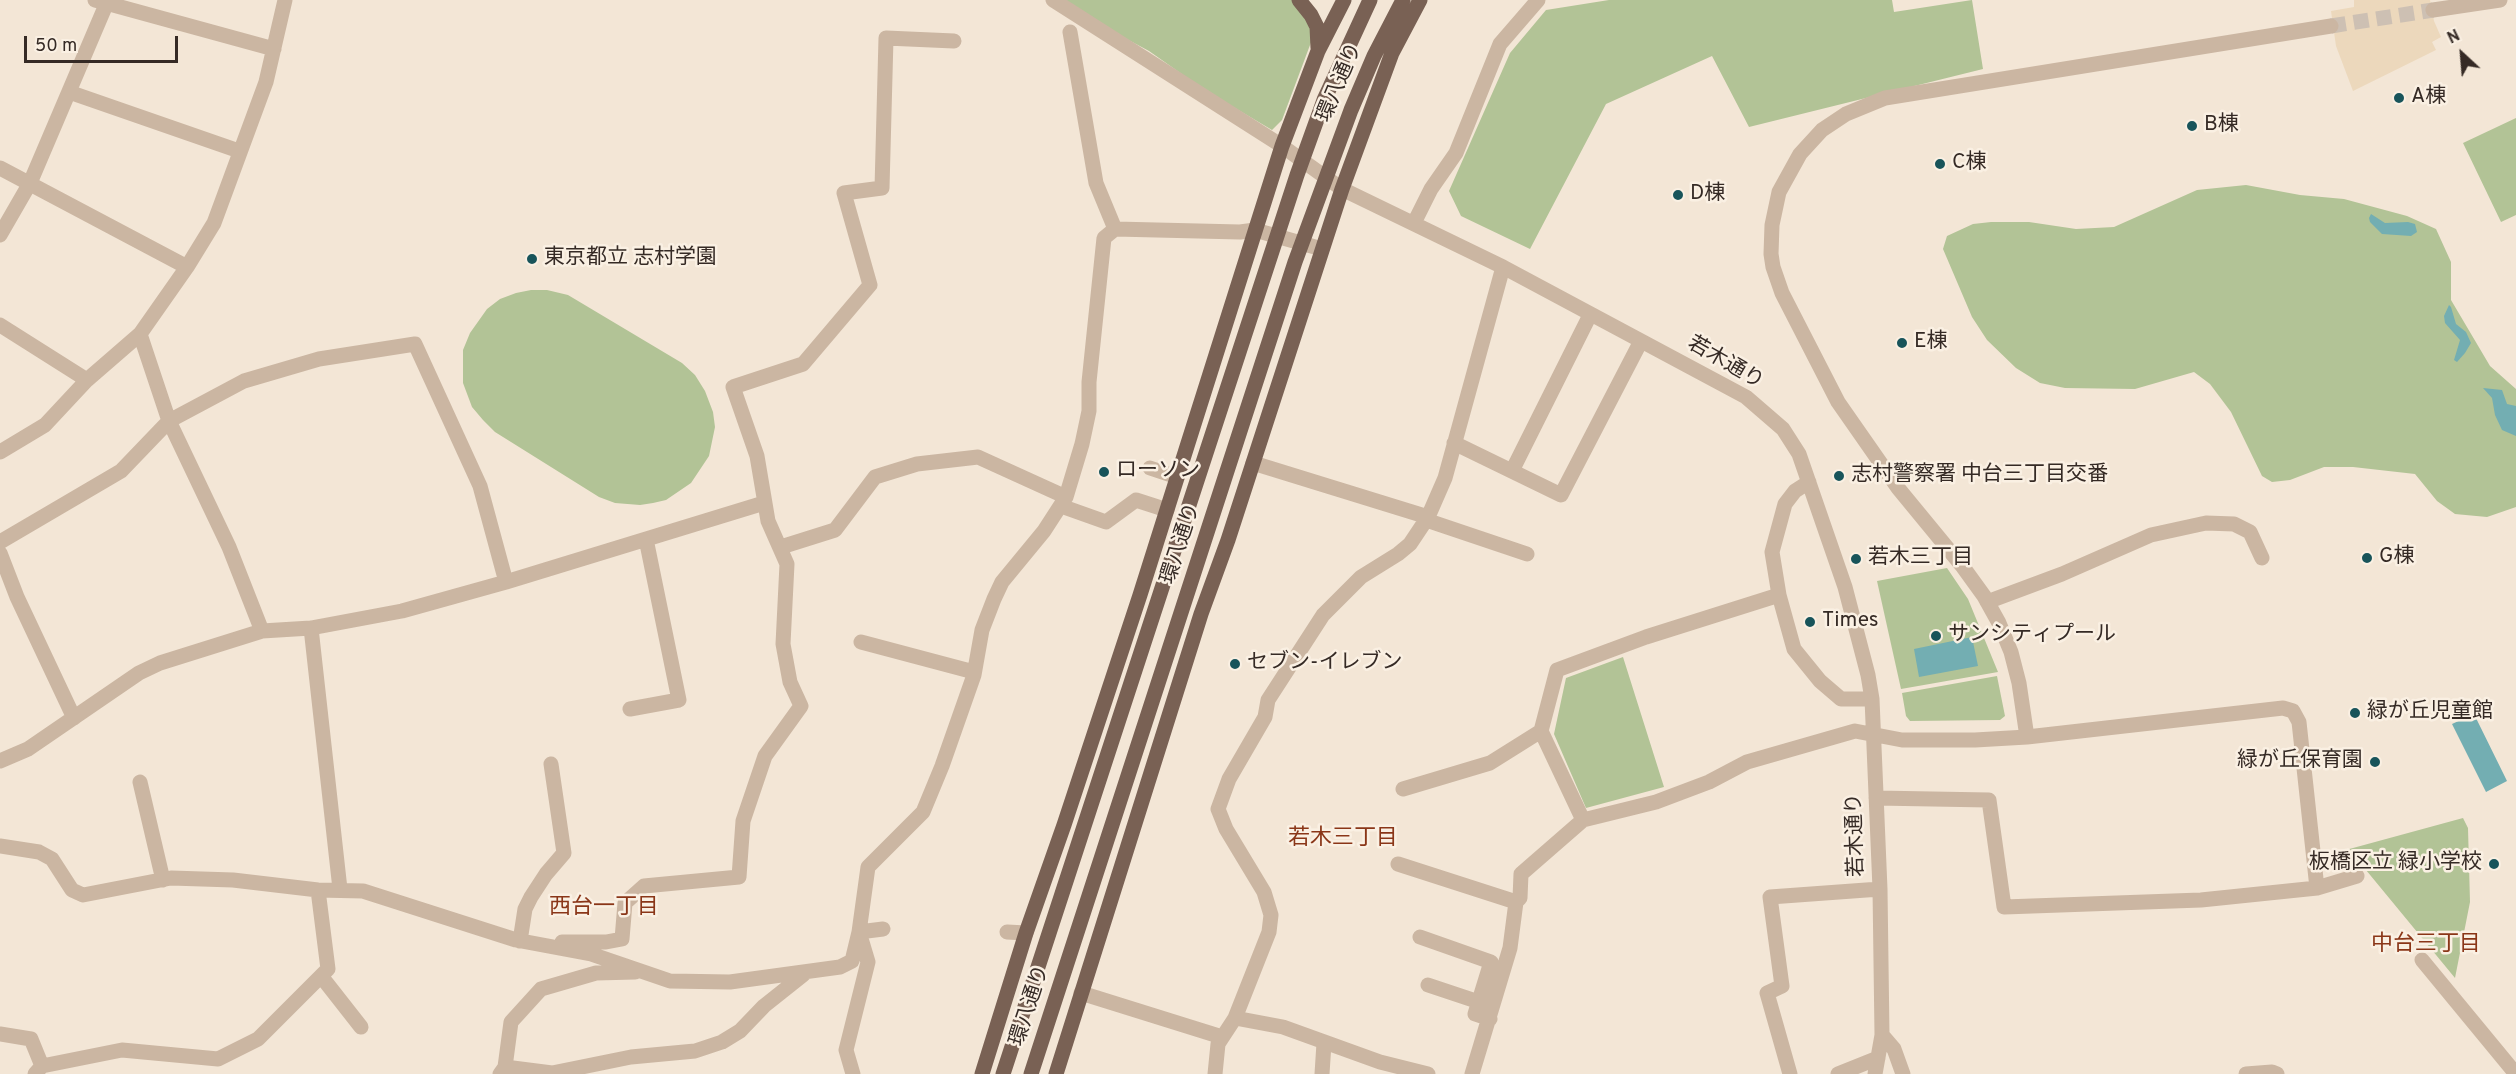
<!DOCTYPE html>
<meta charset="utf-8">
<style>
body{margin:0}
#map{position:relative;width:2516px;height:1074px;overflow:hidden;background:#f3e6d6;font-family:Overpass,sans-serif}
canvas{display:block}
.north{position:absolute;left:2432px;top:24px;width:60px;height:60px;-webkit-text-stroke:4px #faf0e3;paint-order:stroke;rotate:334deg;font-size:16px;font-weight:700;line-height:24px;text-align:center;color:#352a25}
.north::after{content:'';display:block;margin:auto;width:21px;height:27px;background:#352a25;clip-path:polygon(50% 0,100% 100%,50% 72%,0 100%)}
.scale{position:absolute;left:24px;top:36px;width:154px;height:27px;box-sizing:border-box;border:3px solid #352a25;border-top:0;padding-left:8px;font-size:18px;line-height:21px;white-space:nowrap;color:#352a25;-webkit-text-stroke:4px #faf0e3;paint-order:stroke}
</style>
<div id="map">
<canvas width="2516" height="1074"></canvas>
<div class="north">N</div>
<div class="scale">50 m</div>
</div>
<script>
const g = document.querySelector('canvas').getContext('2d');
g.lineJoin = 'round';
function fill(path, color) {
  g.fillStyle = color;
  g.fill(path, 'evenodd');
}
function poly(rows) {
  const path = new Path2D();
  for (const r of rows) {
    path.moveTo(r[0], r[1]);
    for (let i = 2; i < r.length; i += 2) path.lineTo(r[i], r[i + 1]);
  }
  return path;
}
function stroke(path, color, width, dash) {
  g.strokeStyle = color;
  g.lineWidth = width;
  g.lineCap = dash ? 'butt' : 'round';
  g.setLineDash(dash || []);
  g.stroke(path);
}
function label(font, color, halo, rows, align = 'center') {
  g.font = font + ' Overpass,"Noto Sans JP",sans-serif';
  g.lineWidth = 5;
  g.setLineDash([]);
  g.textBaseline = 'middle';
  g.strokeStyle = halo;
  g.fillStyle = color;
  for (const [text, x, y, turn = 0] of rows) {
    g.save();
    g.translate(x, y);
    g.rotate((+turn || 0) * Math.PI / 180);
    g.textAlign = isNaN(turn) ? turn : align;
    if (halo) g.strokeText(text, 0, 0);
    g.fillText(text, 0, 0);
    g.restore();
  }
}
fill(poly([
 [1064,0,1294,0,1306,18,1313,37,1282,120,1272,130,1203,89,1149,51,1091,20],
 [1609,0,1892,0,1894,12,1972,0,1983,69,1749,127,1712,56,1606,104,1530,249,1461,216,1449,191,1510,53,1546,10],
 [2516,118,2516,215,2501,222,2463,143],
 [2246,185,2300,195,2344,199,2407,216,2436,229,2451,262,2451,300,2490,366,2516,389,2516,507,2487,517,2455,514,2437,501,2415,474,2353,467,2324,467,2290,480,2272,482,2262,476,2231,412,2210,384,2194,372,2135,389,2065,388,2040,383,2016,368,1987,340,1972,317,1943,249,1947,236,1973,224,1991,222,2029,222,2076,229,2114,227,2197,190],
 [531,290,547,290,568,295,682,363,695,375,705,391,713,412,715,427,709,456,691,483,666,500,653,503,640,505,615,503,599,497,495,432,483,420,472,407,463,383,463,350,470,333,487,309,500,299,516,293],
 [1947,568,1968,599,1998,672,1901,689,1877,581],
 [1623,657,1664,787,1586,808,1554,734,1566,678],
 [1997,676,2005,716,2000,720,1910,721,1906,716,1902,693],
 [2463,818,2468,828,2470,902,2455,978,2366,870,2355,870,2342,851]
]), '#b2c396');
fill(poly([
 [2354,0,2430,0,2434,21,2441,37,2432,42,2436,50,2353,91,2336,46,2331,11,2354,7]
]), '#ecd8bc');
fill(poly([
 [2371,214,2385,223,2408,222,2415,224,2417,232,2411,236,2382,234,2370,222,2369,218],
 [2449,305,2451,307,2456,324,2466,332,2471,343,2465,353,2457,362,2454,360,2460,340,2445,323,2444,316],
 [2483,388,2502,390,2507,404,2516,406,2516,436,2502,430,2495,415,2492,398],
 [1972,637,1978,666,1919,677,1914,649],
 [2474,714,2507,781,2486,792,2452,724]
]), '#73aeb2');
stroke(poly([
 [2331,26,2433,10]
]), '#cdc0b3', 15, [15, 8]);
stroke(poly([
 [95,0,274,49],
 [1053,0,1282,146,1342,189,1503,267,1746,397,1783,429,1799,454,1845,587,1868,675,1872,699,1880,889,1882,1035,1875,1074],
 [2433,10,2500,0],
 [1070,32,1096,183,1115,229,1240,232,1255,230,1322,249],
 [69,92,239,151],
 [0,168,187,267],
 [1414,223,1431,189,1456,153,1500,44,1538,0],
 [0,235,30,183,108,0],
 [0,325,87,380],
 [140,334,169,421,229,547,262,631],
 [1454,443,1561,495,1641,341],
 [0,452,45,425,87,380,140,334,187,267,214,223,266,82,285,0],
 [1253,463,1428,517],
 [1150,468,1177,477],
 [1512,471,1590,315],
 [1809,482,1795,491,1785,504,1772,552,1779,595,1794,649,1820,681,1841,699,1872,699],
 [1061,506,1106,522,1136,500,1167,510],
 [1426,520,1527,554],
 [0,542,121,471,169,421,244,381,319,359,415,344,480,486,506,582],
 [781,547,835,530,875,477,917,464,978,457,1066,497],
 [0,553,17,597,74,718],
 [1987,602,2062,574,2151,535,2206,523,2234,524,2250,532,2262,558],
 [311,628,340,889],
 [861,642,974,672],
 [630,709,679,700,646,539],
 [2027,737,2019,683,2011,652,1999,623,1984,596,1963,567,1898,488,1838,402,1782,293,1773,267,1771,254,1772,225,1779,192,1800,154,1822,130,1846,114,1885,98,2331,26],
 [0,761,28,749,139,673,160,663,262,631,311,628,402,611,506,582,764,503],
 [140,782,163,880],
 [1403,789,1490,763,1541,731],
 [1876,798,1989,800,2004,907,2201,900,2317,888,2357,876],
 [1583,820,1541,731,1557,670,1646,637,1779,595],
 [0,846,39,852,52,859,72,890,83,895,171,878,233,880,318,890,363,891,516,940,591,954,670,981,730,982,840,967,852,961,859,932,868,867,923,812,942,766,974,675,982,630,994,599,1002,582,1044,531,1066,497,1082,444,1089,411,1089,382,1104,238,1115,229],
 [1398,864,1516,902],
 [1007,932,1026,933],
 [1420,937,1491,962,1475,1014,1490,1019],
 [520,941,525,909,531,897,546,874,564,853,551,764],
 [562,942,606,942,622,939,625,903,644,886,739,877,743,821,765,756,801,706,790,682,783,644,787,564,768,521,757,456,733,387,803,364,870,285,844,193,882,188,886,38,954,41],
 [2422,960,2516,1074],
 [321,976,361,1027],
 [1428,985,1479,1002],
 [1081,993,1222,1037],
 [1235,1018,1283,1027,1380,1062,1428,1074],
 [0,1034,31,1039,42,1066],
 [1882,1035,1894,1049,1903,1074],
 [505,1067,552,1073,631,1057,695,1051,722,1042,740,1031,764,1006,803,975],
 [35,1074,42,1066,122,1050,218,1059,258,1039,328,969,318,890],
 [500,1074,505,1067,511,1022,541,989,596,973,635,972],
 [853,1074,846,1050,868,962,859,932,883,929],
 [1215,1074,1218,1044,1235,1018,1269,932,1271,915,1264,892,1226,829,1218,809,1229,779,1265,717,1268,700,1323,615,1361,577,1398,554,1410,544,1428,517,1445,478,1503,267],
 [1322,1074,1324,1043],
 [1472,1074,1510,948,1516,902,1520,898,1521,874,1583,820,1656,802,1709,782,1747,762,1855,731,1902,740,1975,740,2027,737,2283,708,2293,711,2299,722,2317,888],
 [1790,1074,1767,993,1782,986,1770,897,1880,889],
 [1838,1074,1878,1058],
 [2246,1074,2272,1072,2277,1074]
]), '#cbb6a2', 15);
stroke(poly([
 [1299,0,1311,15,1317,27,1318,48],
 [982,1074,1026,933,1064,825,1140,595,1282,146,1318,51,1344,0],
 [1003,1074,1297,175,1324,100,1370,0],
 [1031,1074,1295,262,1351,110,1374,56,1403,0],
 [1056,1074,1201,614,1228,540,1342,189,1392,53,1420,0]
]), '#796154', 15);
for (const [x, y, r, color] of [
 [2399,98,6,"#18545a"],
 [2192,126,6,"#18545a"],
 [1940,164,6,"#18545a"],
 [1678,195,6,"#18545a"],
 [532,259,6,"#18545a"],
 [1902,343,6,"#18545a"],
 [1104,472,6,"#18545a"],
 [1839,476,6,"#18545a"],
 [2367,558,6,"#18545a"],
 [1856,559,6,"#18545a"],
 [1810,622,6,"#18545a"],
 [1936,636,6,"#18545a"],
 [1235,664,6,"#18545a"],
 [2355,713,6,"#18545a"],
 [2375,762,6,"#18545a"],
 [2494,864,6,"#18545a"]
]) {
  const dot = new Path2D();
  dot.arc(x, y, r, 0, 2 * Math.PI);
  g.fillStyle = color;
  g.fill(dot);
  stroke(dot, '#faf0e3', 2);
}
label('21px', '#352a25', '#faf0e3', [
 ["環八通り",1341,83,-67],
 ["若木通り",1725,364,30],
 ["環八通り",1182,544,-72],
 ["若木通り",1857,835,-92],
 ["環八通り",1031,1006,-72]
]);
label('21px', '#352a25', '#faf0e3', [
 ["A棟",2411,98],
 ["B棟",2204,126],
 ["C棟",1952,164],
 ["D棟",1690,195],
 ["東京都立 志村学園",544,259],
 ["E棟",1914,343],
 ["ローソン",1116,472],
 ["志村警察署 中台三丁目交番",1851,476],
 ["G棟",2379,558],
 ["若木三丁目",1868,559],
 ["Times",1822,622],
 ["サンシティプール",1948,636],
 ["セブン-イレブン",1247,664],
 ["緑が丘児童館",2367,713],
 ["緑が丘保育園",2363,762,"right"],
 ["板橋区立 緑小学校",2482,864,"right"]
], 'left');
label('22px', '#8a3618', '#faf0e3', [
 ["若木三丁目",1343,840],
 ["西台一丁目",604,909],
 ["中台三丁目",2426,946]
]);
</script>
